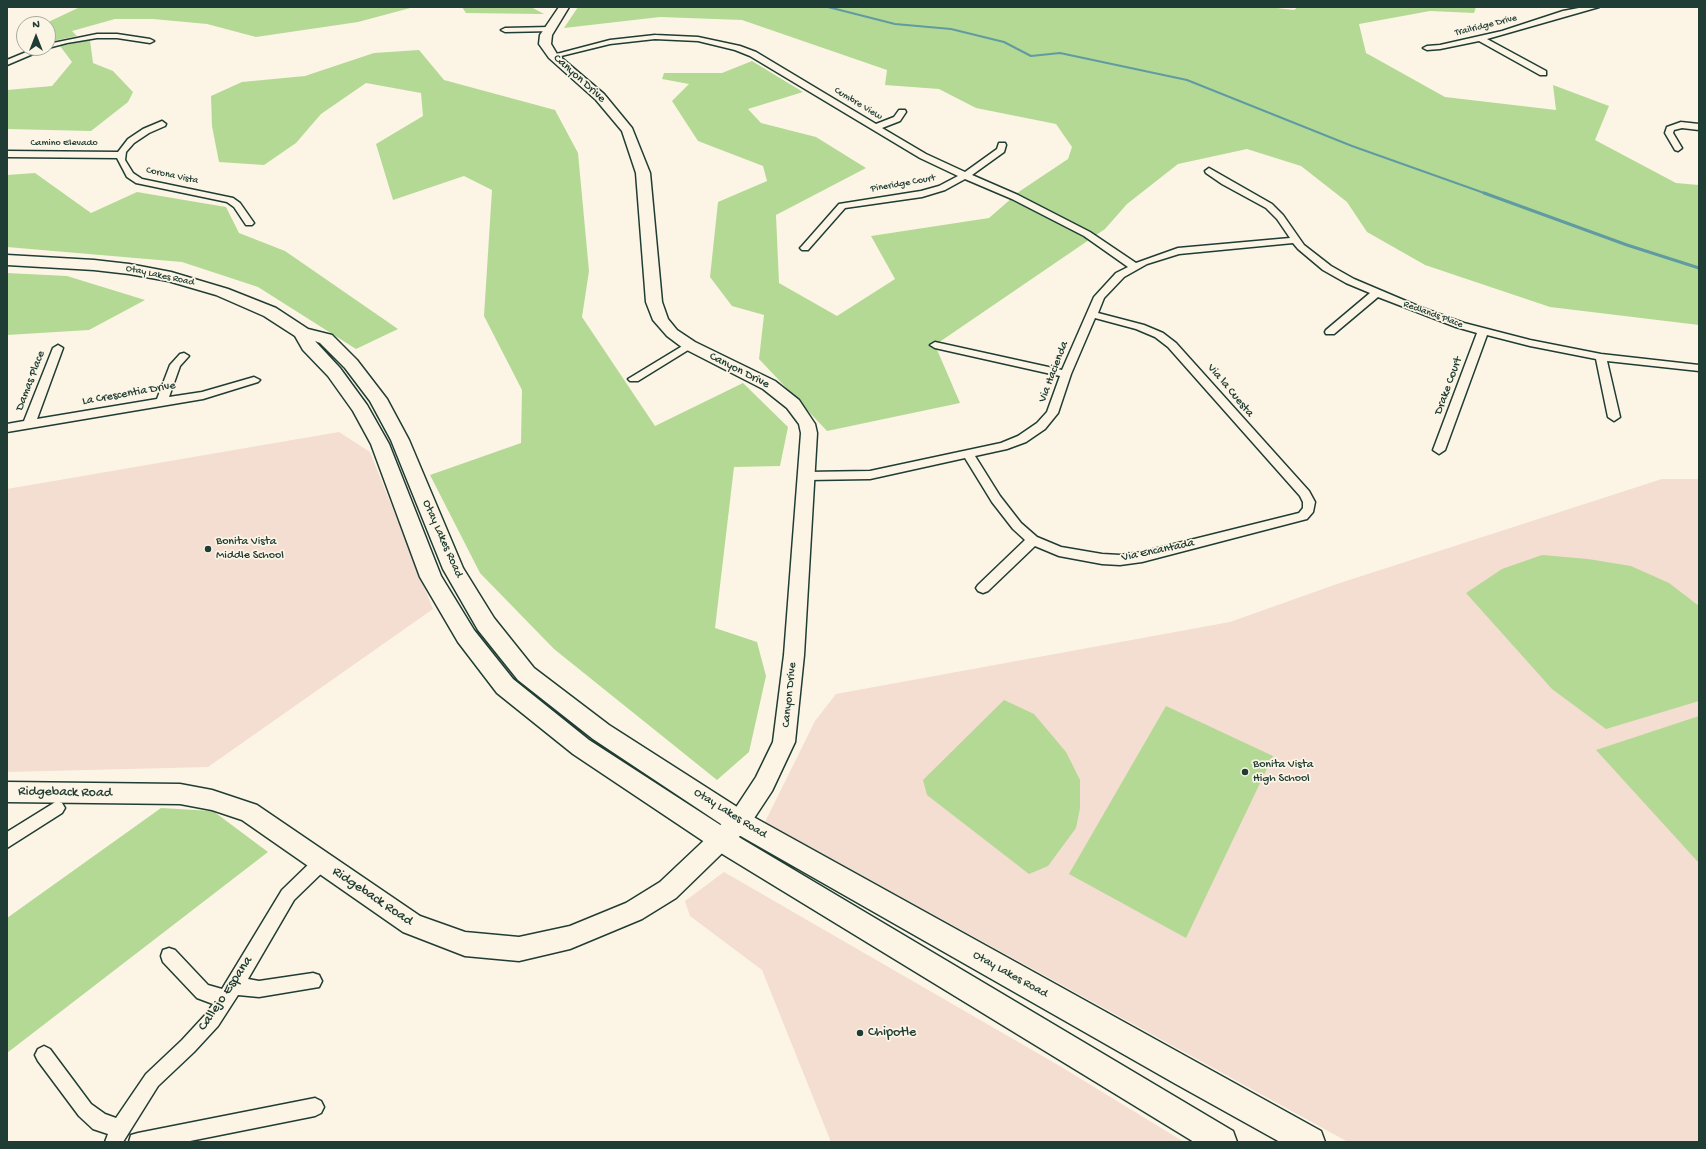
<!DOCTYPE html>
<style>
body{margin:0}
#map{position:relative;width:1706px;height:1149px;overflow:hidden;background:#fcf5e5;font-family:"Gochi Hand",sans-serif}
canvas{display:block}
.frame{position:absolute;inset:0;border:8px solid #1f3d34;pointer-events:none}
.north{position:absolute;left:16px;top:16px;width:40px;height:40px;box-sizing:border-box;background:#fcf5e5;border:1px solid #a4ab9e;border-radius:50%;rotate:0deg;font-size:11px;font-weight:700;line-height:16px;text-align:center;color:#1f3d34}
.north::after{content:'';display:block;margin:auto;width:14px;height:18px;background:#1f3d34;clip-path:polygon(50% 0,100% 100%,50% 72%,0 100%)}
</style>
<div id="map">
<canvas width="1706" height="1149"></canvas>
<div class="frame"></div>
<div class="north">N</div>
</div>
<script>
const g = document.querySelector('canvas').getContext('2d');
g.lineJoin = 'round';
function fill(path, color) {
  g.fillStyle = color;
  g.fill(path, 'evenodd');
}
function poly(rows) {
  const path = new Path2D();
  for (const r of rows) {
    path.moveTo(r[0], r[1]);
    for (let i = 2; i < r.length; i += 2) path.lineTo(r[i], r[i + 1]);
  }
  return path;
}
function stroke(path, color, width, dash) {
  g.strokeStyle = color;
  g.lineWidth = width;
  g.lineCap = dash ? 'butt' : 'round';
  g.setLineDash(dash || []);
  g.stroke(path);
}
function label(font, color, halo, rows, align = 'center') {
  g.font = font + ' "Gochi Hand",sans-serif';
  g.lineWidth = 3.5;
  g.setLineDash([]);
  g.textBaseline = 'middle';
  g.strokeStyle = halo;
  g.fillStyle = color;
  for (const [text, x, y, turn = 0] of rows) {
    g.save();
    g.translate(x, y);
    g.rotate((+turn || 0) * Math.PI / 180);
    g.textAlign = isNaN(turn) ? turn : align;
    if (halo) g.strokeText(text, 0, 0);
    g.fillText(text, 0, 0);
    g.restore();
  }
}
fill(poly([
 [339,432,370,452,433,609,208,767,7,772,7,489],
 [1662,479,1699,479,1699,1142,1348,1142,765,822,815,721,836,694,1230,622,1337,584],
 [724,872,1058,1065,1184,1142,831,1142,762,970,690,916,685,901]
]), '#f4ddd1');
fill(poly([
 [80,7,414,7,358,22,256,37,207,24,153,19,115,19,72,31,77,36,53,41,48,38,48,24,44,24],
 [462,7,531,7,544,14,466,13],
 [578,7,1268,7,1294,10,1298,7,1476,7,1474,13,1430,11,1359,24,1366,53,1445,97,1556,110,1553,85,1609,106,1595,140,1676,183,1699,185,1699,325,1550,307,1425,265,1367,232,1347,202,1301,166,1247,149,1178,164,1127,204,1105,229,935,345,960,403,827,431,759,359,764,315,732,306,710,277,718,202,767,181,763,166,698,141,672,101,689,84,662,79,664,73,722,73,752,61,803,92,748,109,761,123,816,137,866,168,776,215,779,283,837,316,895,279,871,236,989,218,1020,191,1068,159,1072,147,1056,124,976,108,939,89,885,85,887,70,742,20,660,17,564,28],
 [90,40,93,63,113,71,133,92,128,102,91,131,7,129,7,90,52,86,72,62,60,46],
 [419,50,444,80,555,110,578,153,589,271,582,317,655,426,743,383,788,427,780,466,734,467,715,628,757,642,766,676,749,752,717,780,554,649,480,573,430,475,521,443,522,390,484,316,492,190,464,176,393,200,376,144,423,116,421,93,366,83,321,114,296,143,264,165,219,162,212,126,211,96,242,82,305,76,374,53],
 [35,173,91,213,137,192,226,207,239,233,285,251,398,329,356,349,258,287,182,262,7,247,7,175],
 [7,273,67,276,145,300,89,330,7,335],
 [1542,555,1588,559,1631,566,1669,583,1699,606,1699,701,1606,729,1552,689,1466,593,1502,569],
 [1004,700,1034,714,1066,752,1080,780,1080,808,1076,828,1048,866,1029,874,927,795,923,780],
 [1166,706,1273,756,1186,938,1069,874],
 [1699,716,1699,863,1596,750],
 [161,808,213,811,268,852,7,1053,7,918]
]), '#b4d995');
stroke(poly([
 [828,7,895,24,951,29,1004,42,1031,56,1060,53,1187,80,1352,146,1487,194]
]), '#609ba1', 2);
stroke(poly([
 [1484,193,1627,245,1699,268]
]), '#609ba1', 3);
const street = poly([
 [1584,7,1599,7,1487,39,1546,71,1546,75,1540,75,1479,41,1440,49,1427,50,1423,48,1427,46,1440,45,1502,31,1563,11,1584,7],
 [550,27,554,29,553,31,505,32,501,30,505,28,550,27],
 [97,34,117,34,150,39,154,41,150,43,117,38,97,38,67,43,48,48,47,48,7,65,7,60,36,48,48,48,48,44,97,34],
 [655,35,698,37,740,46,756,52,876,124,894,117,899,110,905,110,906,112,900,121,882,128,926,154,965,172,997,149,999,143,1005,143,1006,145,1004,152,972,175,1018,195,1090,232,1136,263,1178,248,1290,238,1277,219,1266,208,1222,184,1206,173,1205,171,1209,168,1272,204,1283,215,1304,245,1331,266,1354,279,1420,307,1464,323,1530,340,1601,354,1699,365,1699,371,1607,361,1620,417,1614,421,1608,417,1596,359,1530,346,1487,335,1445,450,1439,454,1433,450,1477,333,1456,327,1378,297,1334,334,1326,334,1325,332,1326,330,1370,293,1346,283,1323,270,1298,249,1293,243,1179,254,1147,264,1124,277,1104,298,1098,313,1144,325,1163,333,1176,343,1309,491,1315,502,1313,512,1307,519,1303,520,1142,562,1120,565,1102,564,1059,556,1035,546,988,591,983,593,978,591,976,588,978,585,1025,540,1013,529,992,502,965,458,870,479,807,480,803,479,801,476,803,473,807,472,870,471,1001,443,1018,436,1037,423,1047,412,1060,376,935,348,930,345,935,342,1062,370,1094,297,1116,273,1128,267,1084,236,1012,199,965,179,945,190,922,197,845,208,808,250,802,250,800,248,802,246,839,204,921,191,939,186,958,176,920,158,750,56,735,50,698,41,655,39,610,44,553,58,549,56,610,40,655,35],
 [1095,318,1136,329,1155,337,1168,347,1300,496,1303,502,1303,508,1299,513,1142,552,1120,555,1102,554,1061,547,1037,537,1021,523,1000,496,975,456,1007,449,1026,442,1045,429,1058,413,1071,374,1095,318],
 [162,121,166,124,165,126,149,133,134,143,126,152,125,160,133,173,142,179,233,198,240,203,254,223,252,225,246,225,234,207,227,202,136,183,127,177,117,158,7,157,7,151,118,152,128,139,143,129,162,121],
 [1681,122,1699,124,1699,130,1682,128,1674,130,1673,133,1682,148,1678,151,1675,150,1665,133,1667,127,1681,122],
 [689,342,693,343,694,345,693,347,638,381,630,381,628,379,689,342],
 [58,345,63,348,37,419,157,399,170,365,180,354,184,353,189,356,180,366,169,397,202,392,254,377,260,380,258,382,203,399,7,432,7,424,24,421,53,348,58,345],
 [57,801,62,803,65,808,62,813,7,848,7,832,57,801],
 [321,856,327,858,329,863,327,868,294,900,248,979,259,981,313,973,319,975,322,981,319,987,259,997,238,995,218,1026,194,1052,158,1086,123,1142,105,1142,108,1134,93,1129,79,1116,38,1061,35,1055,38,1049,44,1046,50,1049,91,1104,105,1114,116,1118,146,1074,182,1040,206,1014,213,1004,197,998,163,962,161,956,163,950,169,948,175,950,208,985,222,989,282,890,315,858,321,856],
 [315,1098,321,1101,324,1107,321,1113,315,1116,185,1142,129,1142,131,1135,138,1133,315,1098]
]);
const secondary = poly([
 [559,7,569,7,552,35,551,44,557,54,604,94,632,128,650,173,662,302,668,319,677,330,695,342,775,381,799,400,815,424,817,433,804,655,795,742,772,791,747,829,676,898,642,919,570,949,519,961,465,956,403,932,242,820,212,810,180,804,7,802,7,782,180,784,212,790,257,805,420,916,465,932,519,937,570,926,626,903,660,882,731,815,756,777,773,742,784,655,801,433,799,424,787,408,763,389,683,348,667,336,653,320,646,302,636,173,622,131,596,100,549,58,539,44,540,35,559,7]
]);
const primary = poly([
 [7,255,94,260,129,264,171,272,228,289,276,308,308,329,332,335,357,360,387,399,409,440,463,568,494,618,534,668,609,725,748,814,1321,1131,1325,1142,1280,1142,1174,1083,730,830,593,739,518,680,478,630,443,569,391,440,370,401,345,368,320,343,315,341,340,368,367,405,389,444,441,576,474,630,513,679,589,740,742,839,1233,1131,1237,1142,1194,1142,724,855,573,754,497,693,458,642,420,577,371,444,353,411,328,376,303,350,295,336,264,316,216,295,168,281,129,274,94,270,7,265,7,255]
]);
stroke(street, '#1f3d34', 3);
stroke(secondary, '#1f3d34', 3);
stroke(primary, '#1f3d34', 3);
fill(street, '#fcf5e5');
fill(secondary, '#fcf5e5');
fill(primary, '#fcf5e5');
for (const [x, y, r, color] of [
 [208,549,4,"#1f3d34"],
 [1245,772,4,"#1f3d34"],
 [860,1033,4,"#1f3d34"]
]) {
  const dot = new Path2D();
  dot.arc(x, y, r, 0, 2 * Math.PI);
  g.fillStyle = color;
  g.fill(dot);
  stroke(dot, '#fcf5e5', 1.5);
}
label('10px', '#1f3d34', '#fcf5e5', [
 ["Trailridge Drive",1486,26,-14],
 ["Cumbre View",858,104,31],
 ["Camino Elevado",64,143],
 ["Corona Vista",172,176,12],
 ["Pineridge Court",903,184,-10],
 ["Otay Lakes Road",160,276,12],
 ["Redlands Place",1433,315,20]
]);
label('12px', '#1f3d34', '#fcf5e5', [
 ["Canyon Drive",579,79,42],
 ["Canyon Drive",739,371,27],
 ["Via Hacienda",1054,372,-69],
 ["Damas Place",31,381,-69],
 ["Drake Court",1449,386,-70],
 ["Via la Cuesta",1230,391,50],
 ["La Crescentia Drive",129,394,-10],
 ["Otay Lakes Road",442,539,66],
 ["Via Encantada",1158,551,-12],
 ["Canyon Drive",790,695,-84],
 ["Otay Lakes Road",730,814,32],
 ["Otay Lakes Road",1010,975,29]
]);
label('12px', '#1f3d34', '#fcf5e5', [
 ["Bonita Vista",216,542],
 ["Middle School",216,556],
 ["Bonita Vista",1253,765],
 ["High School",1253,779]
], 'left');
label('14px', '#1f3d34', '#fcf5e5', [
 ["Ridgeback Road",65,793,1],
 ["Ridgeback Road",372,897,34],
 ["Callejo Espana",226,994,-56]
]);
label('14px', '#1f3d34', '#fcf5e5', [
 ["Chipotle",868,1033]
], 'left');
</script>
